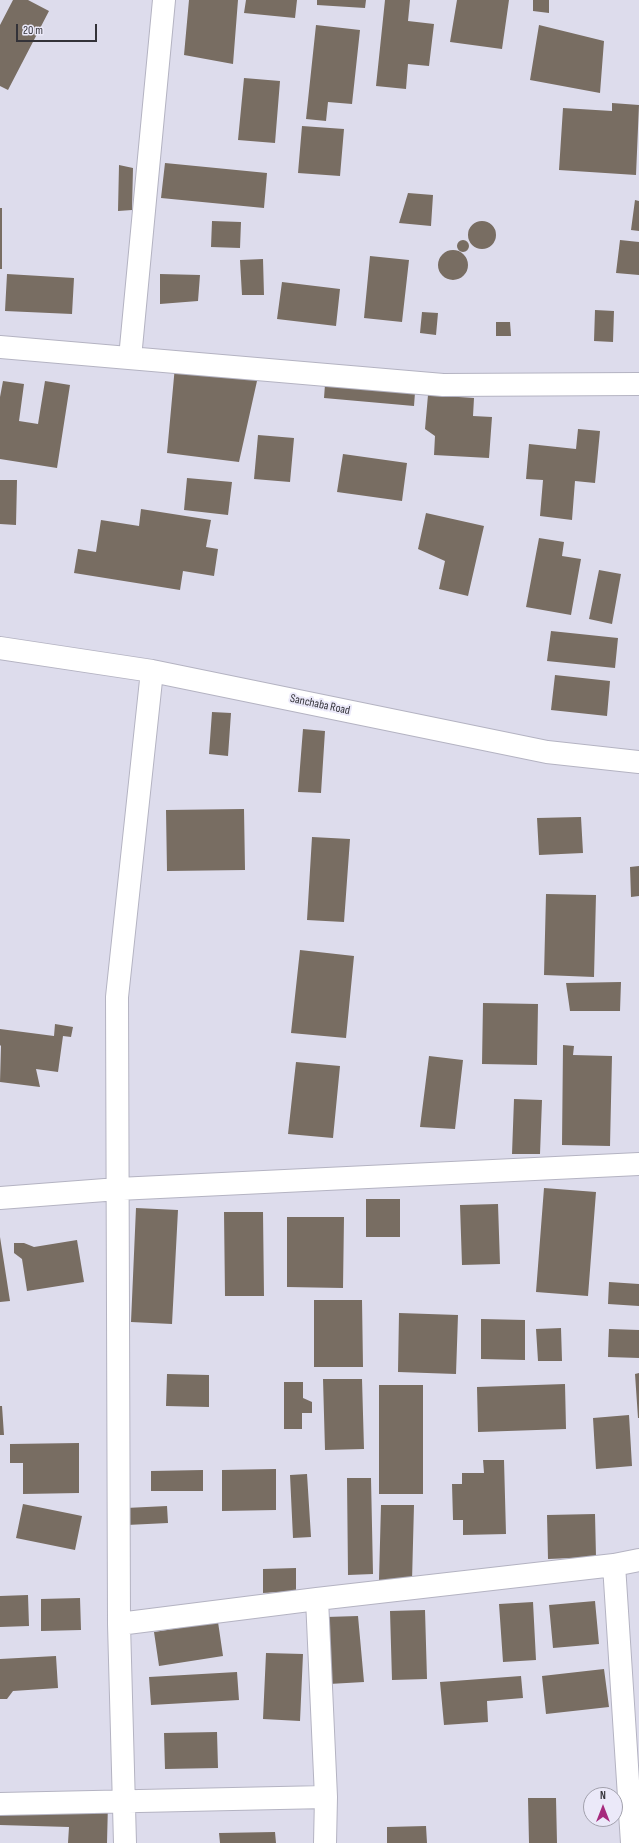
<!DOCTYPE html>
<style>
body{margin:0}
#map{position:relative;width:639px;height:1843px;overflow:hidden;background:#dddcec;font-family:"Sofia Sans Condensed",sans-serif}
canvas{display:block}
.north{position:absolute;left:583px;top:1787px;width:40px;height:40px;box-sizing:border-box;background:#ebe9f9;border:1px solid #a1a0ac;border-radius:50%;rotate:0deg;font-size:11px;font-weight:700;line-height:16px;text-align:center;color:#333238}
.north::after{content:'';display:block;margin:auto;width:14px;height:18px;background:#a62a7d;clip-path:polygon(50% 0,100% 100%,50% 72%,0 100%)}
.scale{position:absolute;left:16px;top:24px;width:81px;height:18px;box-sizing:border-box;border:2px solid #333238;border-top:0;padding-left:5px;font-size:12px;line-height:14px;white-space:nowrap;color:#333238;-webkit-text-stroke:3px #ebe9f9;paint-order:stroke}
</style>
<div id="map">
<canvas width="639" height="1843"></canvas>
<div class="north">N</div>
<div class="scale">20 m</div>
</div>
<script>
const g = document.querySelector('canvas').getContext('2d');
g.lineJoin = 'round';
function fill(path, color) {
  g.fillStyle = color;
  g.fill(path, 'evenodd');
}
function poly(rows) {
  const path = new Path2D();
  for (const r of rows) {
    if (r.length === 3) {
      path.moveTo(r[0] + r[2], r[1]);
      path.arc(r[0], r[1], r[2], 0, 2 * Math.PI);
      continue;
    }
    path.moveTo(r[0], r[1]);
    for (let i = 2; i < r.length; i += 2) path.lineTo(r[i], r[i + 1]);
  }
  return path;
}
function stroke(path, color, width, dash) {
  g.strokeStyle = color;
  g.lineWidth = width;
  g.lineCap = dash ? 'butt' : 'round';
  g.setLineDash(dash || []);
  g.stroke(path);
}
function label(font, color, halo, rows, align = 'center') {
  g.font = font + ' "Sofia Sans Condensed",sans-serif';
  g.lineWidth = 4;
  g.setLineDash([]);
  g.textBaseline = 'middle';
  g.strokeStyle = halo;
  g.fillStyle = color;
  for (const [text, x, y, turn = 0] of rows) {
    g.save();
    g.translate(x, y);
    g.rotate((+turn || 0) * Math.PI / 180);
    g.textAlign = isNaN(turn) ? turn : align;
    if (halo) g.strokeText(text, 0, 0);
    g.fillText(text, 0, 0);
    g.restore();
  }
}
fill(poly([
 [13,0,28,0,49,11,8,90,0,86,0,25],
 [189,0,238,0,233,64,184,55],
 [246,0,297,0,295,18,244,13],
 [317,0,366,0,365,8,317,5],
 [385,0,410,0,408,21,434,24,429,66,408,64,406,89,376,86],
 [457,0,509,0,502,49,450,42],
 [533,0,549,0,549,13,533,11],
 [316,25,360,30,352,104,328,102,326,121,306,119],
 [539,25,604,41,600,93,530,80],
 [244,78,280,81,275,143,238,140],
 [612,103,639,105,636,175,559,170,563,108,612,111],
 [302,126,344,129,340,176,298,173],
 [165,163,267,173,264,208,161,198],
 [119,165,133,168,132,210,118,211],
 [408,193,433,195,431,226,399,223],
 [635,200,639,201,639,231,631,230],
 [0,208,2,208,2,269,0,269],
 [482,235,14],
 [212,221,241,222,240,248,211,247],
 [463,246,6],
 [620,240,639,242,639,275,616,273],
 [453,265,15],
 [370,256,409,260,402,322,364,318],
 [263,259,264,295,242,295,240,260],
 [7,274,74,278,72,314,5,311],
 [160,274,200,275,198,301,160,304],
 [282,282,340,289,336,326,277,319],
 [595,310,614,311,613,342,594,341],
 [422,312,438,313,436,335,420,333],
 [496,322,510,322,511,336,496,336],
 [175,366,259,372,239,462,167,453],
 [326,371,416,379,414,406,324,398],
 [3,381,24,384,19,421,38,424,45,381,70,385,57,468,0,459,0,397],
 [428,395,474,398,473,416,492,417,489,458,434,455,435,436,425,429],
 [578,429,600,431,595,483,575,481,572,520,540,516,543,480,526,479,529,444,576,449],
 [258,435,294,438,290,482,254,479],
 [343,454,407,463,402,501,337,492],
 [187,478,232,482,228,515,184,510],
 [0,480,17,480,16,525,0,524],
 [141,509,211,520,206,547,218,549,214,576,183,571,180,590,74,573,78,549,96,552,101,520,139,526],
 [426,513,484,526,468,596,439,589,445,561,418,549],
 [539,538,564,542,562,556,581,559,571,615,526,607],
 [599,570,621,574,612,624,589,619],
 [551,631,618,638,615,668,547,661],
 [555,675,610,681,607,716,551,710],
 [212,712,231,713,228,756,209,754],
 [303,729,325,731,321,793,298,792],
 [244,809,245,870,167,871,166,810],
 [581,817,583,853,539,855,537,818],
 [312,837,350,839,344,922,307,920],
 [639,866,639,896,631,897,630,867],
 [546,894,596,895,594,977,544,975],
 [300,950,354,956,346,1038,291,1033],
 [621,982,620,1011,570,1011,566,983],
 [483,1003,538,1004,537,1065,482,1064],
 [55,1024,73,1027,71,1037,63,1036,58,1072,36,1069,40,1087,0,1082,1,1046,0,1045,0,1029,54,1036],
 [563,1045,574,1046,573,1055,612,1056,610,1146,562,1145],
 [429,1056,463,1060,455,1129,420,1127],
 [296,1062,340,1066,333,1138,288,1134],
 [514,1099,542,1100,540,1154,512,1154],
 [544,1188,596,1192,588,1296,536,1292],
 [366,1199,400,1199,400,1237,366,1237],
 [498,1204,500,1264,462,1265,460,1205],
 [136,1208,178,1210,172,1324,131,1322],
 [224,1212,263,1212,264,1296,225,1296],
 [287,1217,344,1217,343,1288,287,1287],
 [0,1237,10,1301,0,1302],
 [77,1240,84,1282,27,1291,22,1259,14,1253,14,1243,24,1243,34,1247],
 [609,1282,639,1284,639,1306,608,1304],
 [314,1300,362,1300,363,1367,314,1367],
 [399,1313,458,1315,456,1374,398,1372],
 [481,1319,525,1320,525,1360,481,1359],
 [561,1328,562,1361,538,1361,536,1329],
 [609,1329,639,1330,639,1358,608,1357],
 [639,1373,639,1418,638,1418,635,1374],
 [167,1374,209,1375,209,1407,166,1406],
 [323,1379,362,1379,364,1449,325,1450],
 [284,1382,303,1382,303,1398,312,1402,312,1413,302,1413,302,1429,284,1429],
 [565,1384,566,1429,478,1432,477,1387],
 [379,1385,423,1385,423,1494,379,1494],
 [0,1406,2,1406,4,1435,0,1435],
 [629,1415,632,1466,596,1469,593,1418],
 [79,1443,79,1493,23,1494,23,1463,10,1463,10,1444],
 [483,1460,504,1460,506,1534,463,1535,463,1520,453,1520,452,1484,462,1484,462,1473,484,1473],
 [276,1469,276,1510,222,1511,222,1470],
 [203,1470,203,1491,151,1491,151,1471],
 [307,1474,311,1537,293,1538,290,1475],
 [347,1478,371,1478,373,1574,348,1575],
 [23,1504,82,1516,75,1550,16,1538],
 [381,1505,414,1505,412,1581,379,1580],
 [167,1506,168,1523,127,1525,126,1508],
 [595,1514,596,1557,548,1559,547,1515],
 [296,1568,296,1591,263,1593,263,1569],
 [28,1595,29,1626,0,1627,0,1596],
 [80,1598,81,1630,41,1631,41,1599],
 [595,1601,599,1644,553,1648,549,1605],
 [533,1602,536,1660,503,1662,499,1604],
 [425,1610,427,1679,392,1680,390,1611],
 [358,1616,364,1682,329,1684,326,1617],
 [218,1622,223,1656,159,1666,154,1632],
 [266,1653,303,1654,300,1721,263,1719],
 [56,1656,58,1688,13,1691,7,1699,0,1699,0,1659],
 [604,1669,609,1707,546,1714,542,1676],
 [237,1672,239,1700,151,1705,149,1677],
 [521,1676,523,1698,487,1701,488,1722,444,1725,440,1682],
 [217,1732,218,1768,165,1769,164,1733],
 [528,1798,556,1798,557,1843,529,1843],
 [0,1801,108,1803,107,1843,68,1843,69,1827,0,1825],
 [426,1826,427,1843,387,1843,387,1827],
 [275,1832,276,1843,220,1843,219,1833]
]), '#786d62');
const minor = poly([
 [0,347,443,385,639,384],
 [130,358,164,0],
 [0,648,152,671,547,752,639,762],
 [0,1198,118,1189,639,1164],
 [614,1565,632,1843],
 [317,1599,326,1797,325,1843],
 [119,1624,317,1599,614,1565,639,1560],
 [0,1804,326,1797],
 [125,1843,119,1624,117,997,152,671]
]);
stroke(minor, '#b4b3c2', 24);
stroke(minor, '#fff', 22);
label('12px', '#333238', '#ebe9f9', [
 ["Sanchaba Road",320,705,12]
]);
</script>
